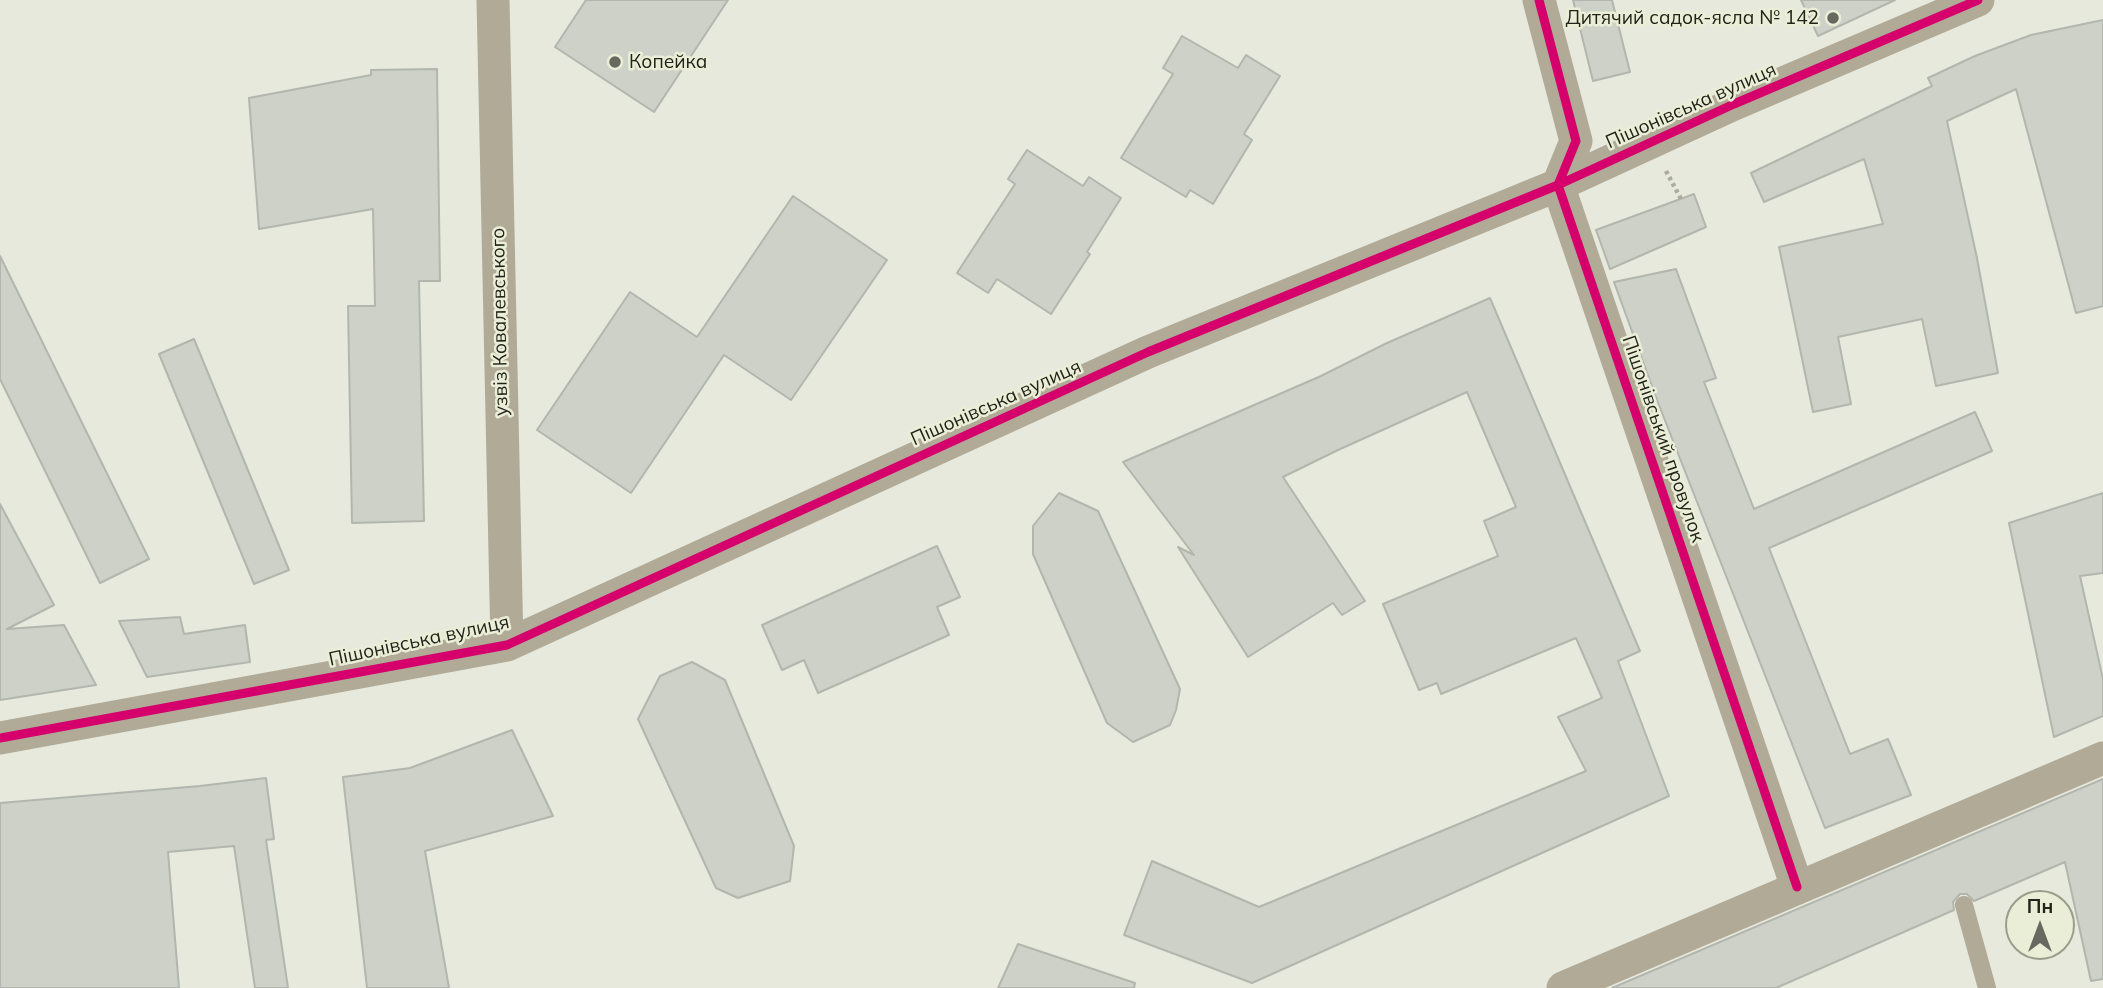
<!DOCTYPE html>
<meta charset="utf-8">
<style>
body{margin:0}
#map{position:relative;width:2103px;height:988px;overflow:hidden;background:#e7e9dc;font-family:Mulish,sans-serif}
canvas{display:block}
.north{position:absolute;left:2005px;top:890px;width:70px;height:70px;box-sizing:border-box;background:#ebeed7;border:2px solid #9b9d8b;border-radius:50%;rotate:0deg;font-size:19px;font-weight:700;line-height:28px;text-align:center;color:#22231a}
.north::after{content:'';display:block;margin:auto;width:24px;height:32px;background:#67685e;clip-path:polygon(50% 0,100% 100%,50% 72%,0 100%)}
</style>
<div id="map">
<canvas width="2103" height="988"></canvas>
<div class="north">Пн</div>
</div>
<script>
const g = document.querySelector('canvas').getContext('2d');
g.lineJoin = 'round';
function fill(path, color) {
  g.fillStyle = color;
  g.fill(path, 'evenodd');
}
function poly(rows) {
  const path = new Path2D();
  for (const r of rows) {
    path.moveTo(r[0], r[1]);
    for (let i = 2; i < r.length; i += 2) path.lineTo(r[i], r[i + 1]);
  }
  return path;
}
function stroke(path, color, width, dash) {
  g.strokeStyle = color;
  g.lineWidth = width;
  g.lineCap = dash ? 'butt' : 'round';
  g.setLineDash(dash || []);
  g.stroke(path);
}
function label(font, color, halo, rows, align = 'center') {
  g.font = font + ' Mulish,sans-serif';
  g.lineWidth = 5;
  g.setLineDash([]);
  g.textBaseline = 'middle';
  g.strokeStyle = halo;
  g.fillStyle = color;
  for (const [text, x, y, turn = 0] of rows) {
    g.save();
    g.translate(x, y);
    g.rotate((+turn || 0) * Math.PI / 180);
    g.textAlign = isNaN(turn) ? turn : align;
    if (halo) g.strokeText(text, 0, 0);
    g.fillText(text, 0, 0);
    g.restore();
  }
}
const building = poly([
 [586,0,728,0,654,112,555,47,586,0],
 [1573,0,1612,0,1630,72,1593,81,1573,0],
 [1801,0,1895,0,1818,36,1801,0],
 [2103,20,2103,306,2076,313,2016,89,1947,121,1977,258,1998,373,1936,386,1922,319,1838,337,1851,404,1813,412,1779,247,1883,224,1864,159,1764,202,1751,173,1932,86,1928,78,1975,56,2031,35,2103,20],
 [1182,36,1238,68,1246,55,1280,76,1244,134,1252,140,1213,204,1190,190,1186,197,1121,158,1173,74,1163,68,1182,36],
 [437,69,440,281,419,281,424,521,352,523,348,306,375,306,373,209,259,229,249,98,371,75,371,70,437,69],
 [1027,150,1083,186,1089,177,1121,198,1087,252,1090,254,1051,314,997,279,988,293,957,273,1015,184,1008,179,1027,150],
 [1694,194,1706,227,1610,269,1596,230,1694,194],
 [793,196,887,260,791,400,724,355,631,493,537,430,630,292,697,337,793,196],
 [0,256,149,559,100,583,0,379,0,256],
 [1676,269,1716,378,1704,382,1754,509,1975,412,1992,451,1769,548,1850,754,1888,739,1911,795,1825,828,1657,400,1614,282,1676,269],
 [1490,298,1640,651,1618,661,1669,796,1252,983,1124,935,1152,861,1259,907,1586,771,1558,717,1602,698,1576,638,1441,694,1437,683,1419,690,1383,604,1498,556,1484,521,1516,507,1467,392,1338,450,1283,477,1365,601,1342,615,1333,603,1248,657,1178,547,1194,555,1123,462,1321,376,1387,343,1490,298],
 [194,339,289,570,254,584,159,354,194,339],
 [1059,493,1098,511,1180,689,1176,710,1170,725,1133,742,1107,723,1033,554,1033,526,1059,493],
 [2103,493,2103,573,2080,576,2103,679,2103,716,2054,737,2009,523,2103,493],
 [0,504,54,605,7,629,64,625,96,685,0,700,0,504],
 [937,546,960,597,937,607,949,635,818,693,804,660,782,670,762,625,937,546],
 [180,617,184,634,245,625,250,662,147,677,119,621,180,617],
 [692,662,725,680,794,846,790,881,738,898,716,888,638,719,660,676,692,662],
 [512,730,553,816,425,851,449,988,367,988,343,777,410,768,512,730],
 [266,778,274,839,266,840,288,988,255,988,234,846,168,852,179,988,0,988,0,803,200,786,266,778],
 [2103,779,2103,979,2091,981,2065,862,1974,901,1967,894,1960,894,1953,902,1954,910,1776,988,1612,988,2103,779],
 [1018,944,1135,983,1134,988,998,988,1018,944]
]);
fill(building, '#cdd1c7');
stroke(building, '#b3b6ae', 2);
stroke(poly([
 [1666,171,1681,199]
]), '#adab9d', 4.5, [3.5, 3.5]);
stroke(poly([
 [1964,905,1987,988]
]), '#b0aa97', 18);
stroke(poly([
 [493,0,507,645],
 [1539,0,1576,141,1558,185,1797,887],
 [0,738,507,645,1148,352,1558,185,1734,104,1978,0],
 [1563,988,2103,758]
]), '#b0aa97', 33);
stroke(poly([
 [1539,0,1576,141,1558,185,1797,887],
 [0,738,507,645,1148,352,1558,185,1734,104,1978,0]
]), '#d6006c', 9);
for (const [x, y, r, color] of [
 [1833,18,7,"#67685e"],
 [615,62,7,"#67685e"]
]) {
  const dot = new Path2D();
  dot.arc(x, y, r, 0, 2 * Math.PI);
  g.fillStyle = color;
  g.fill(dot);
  stroke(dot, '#ebeed7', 2.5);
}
label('19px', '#22231a', '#ebeed7', [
 ["Дитячий садок-ясла № 142",1819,18],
 ["Копейка",629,62,"left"]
], 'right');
label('19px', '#22231a', '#ebeed7', [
 ["Пішонівська вулиця",1691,106,-24],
 ["узвіз Ковалевського",500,322,-91],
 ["Пішонівська вулиця",996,403,-24],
 ["Пішонівський провулок",1663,439,71],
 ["Пішонівська вулиця",419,641,-12]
]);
</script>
